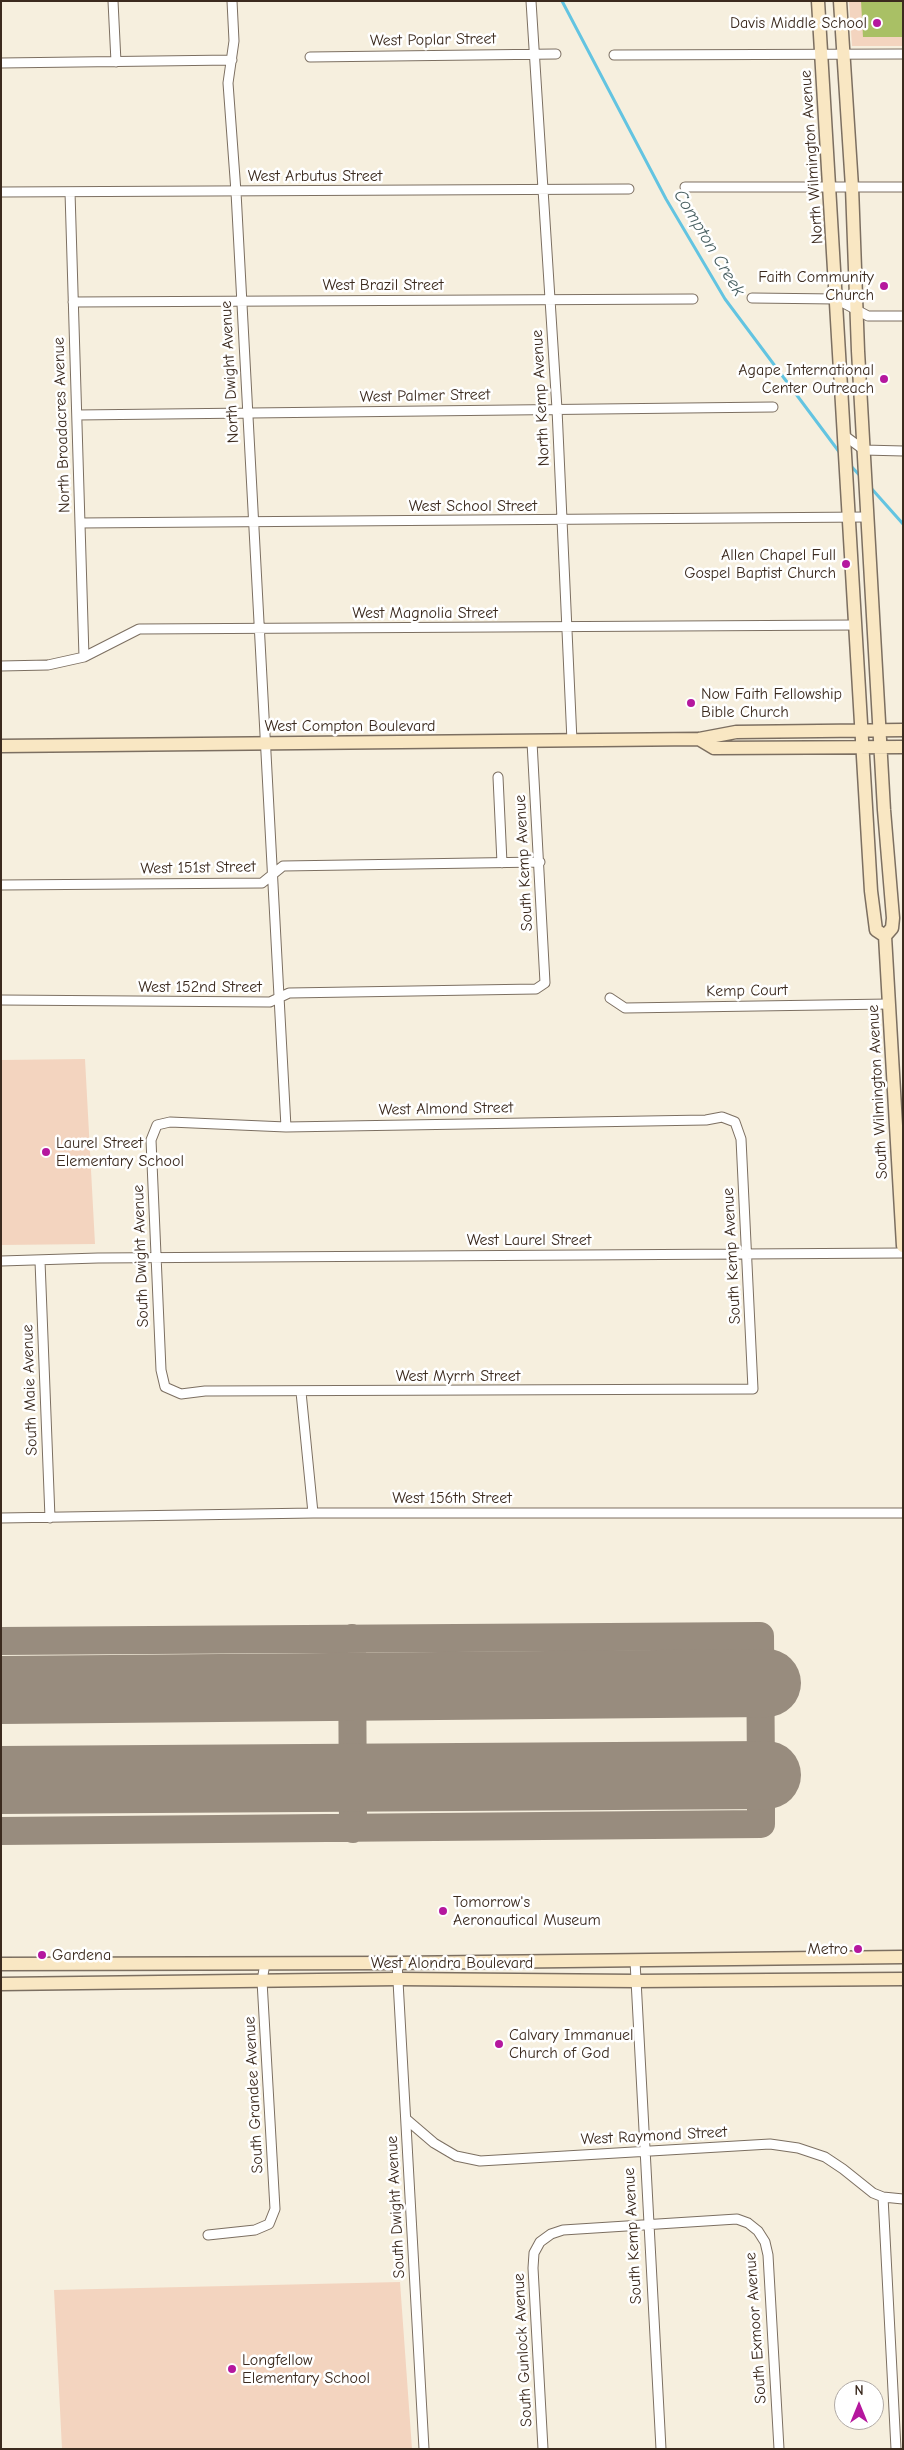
<!DOCTYPE html>
<style>
body{margin:0}
#map{position:relative;width:904px;height:2450px;overflow:hidden;background:#f6efde;font-family:"Comic Neue",sans-serif}
canvas{display:block}
.frame{position:absolute;inset:0;border:2px solid #3b2a1e;pointer-events:none}
.north{position:absolute;left:834px;top:2380px;width:50px;height:50px;box-sizing:border-box;background:#fff;border:1px solid #b1aaa5;border-radius:50%;rotate:0deg;font-size:14px;font-weight:700;line-height:20px;text-align:center;color:#3b2a1e}
.north::after{content:'';display:block;margin:auto;width:18px;height:22px;background:#b5179e;clip-path:polygon(50% 0,100% 100%,50% 72%,0 100%)}
</style>
<div id="map">
<canvas width="904" height="2450"></canvas>
<div class="frame"></div>
<div class="north">N</div>
</div>
<script>
const g = document.querySelector('canvas').getContext('2d');
g.lineJoin = 'round';
function fill(path, color) {
  g.fillStyle = color;
  g.fill(path, 'evenodd');
}
function poly(rows) {
  const path = new Path2D();
  for (const r of rows) {
    path.moveTo(r[0], r[1]);
    for (let i = 2; i < r.length; i += 2) path.lineTo(r[i], r[i + 1]);
  }
  return path;
}
function stroke(path, color, width, dash) {
  g.strokeStyle = color;
  g.lineWidth = width;
  g.lineCap = dash ? 'butt' : 'round';
  g.setLineDash(dash || []);
  g.stroke(path);
}
function label(font, color, halo, rows, align = 'center') {
  g.font = font + ' "Comic Neue",sans-serif';
  g.lineWidth = 5;
  g.setLineDash([]);
  g.textBaseline = 'middle';
  g.strokeStyle = halo;
  g.fillStyle = color;
  for (const [text, x, y, turn = 0] of rows) {
    g.save();
    g.translate(x, y);
    g.rotate((+turn || 0) * Math.PI / 180);
    g.textAlign = isNaN(turn) ? turn : align;
    if (halo) g.strokeText(text, 0, 0);
    g.fillText(text, 0, 0);
    g.restore();
  }
}
fill(poly([
 [849,1,903,1,903,46,852,46],
 [85,1059,95,1244,1,1245,1,1060],
 [400,2282,412,2449,62,2449,54,2290]
]), '#f3d4bf');
fill(poly([
 [861,1,903,1,903,37,863,37]
]), '#a9c065');
stroke(poly([
 [562,1,666,199,725,299,840,453],
 [851,466,862,478],
 [871,488,903,524]
]), '#63c4e1', 3);
stroke(poly([
 [352,1638,353,1829],
 [1,1641,760,1636,761,1775,761,1824,1,1831]
]), '#988c7e', 28);
stroke(poly([
 [1,1690,767,1683],
 [1,1780,767,1775]
]), '#988c7e', 68);
const minor = poly([
 [113,1,116,62],
 [232,1,234,41,228,83,236,192,286,1127],
 [531,1,557,409,572,741],
 [614,55,903,54],
 [310,57,556,54],
 [1,63,232,60],
 [685,187,903,187],
 [1,192,629,189],
 [70,192,84,657],
 [752,298,836,299,868,316,903,316],
 [73,302,693,299],
 [77,415,773,407],
 [845,436,864,450,903,451],
 [80,523,867,517],
 [1,666,48,665,84,657,139,629,855,625],
 [498,777,502,863],
 [1,885,262,883,283,866,540,862],
 [610,998,625,1008,889,1004],
 [1,1000,270,1002,289,993,536,989,545,983,532,742],
 [722,1117,735,1122,741,1139,753,1389,205,1391,181,1394,165,1387,161,1370,151,1140,157,1125,170,1122,286,1127,706,1120,722,1117],
 [1,1261,98,1258,903,1253],
 [40,1261,50,1518],
 [301,1392,313,1513],
 [1,1518,313,1513,903,1513],
 [635,1961,661,2449],
 [397,1963,424,2449],
 [406,2119,434,2143,456,2156,480,2161,770,2144,798,2148,825,2157,843,2169,873,2193,883,2197,903,2199],
 [883,2197,896,2449],
 [208,2235,255,2230,269,2224,275,2209,262,1981,265,1963],
 [543,2449,533,2268,534,2253,540,2242,551,2234,563,2230,737,2219,748,2223,758,2231,765,2242,768,2255,779,2449]
]);
const secondary = poly([
 [818,1,871,891,876,930,885,936],
 [840,1,852,187,858,351,884,810,893,918,892,928,885,936,903,1246],
 [699,739,714,748,903,747],
 [1,746,699,739,736,732,903,730],
 [1,1964,397,1963,903,1957],
 [1,1984,398,1979,636,1981,903,1979]
]);
stroke(minor, '#7c6f61', 11);
stroke(secondary, '#7c6f61', 15);
stroke(minor, '#fff', 9);
stroke(secondary, '#f9e7c3', 12);
for (const [x, y, r, color] of [
 [877,23,5,"#b5179e"],
 [884,286,5,"#b5179e"],
 [884,379,5,"#b5179e"],
 [846,564,5,"#b5179e"],
 [691,703,5,"#b5179e"],
 [46,1152,5,"#b5179e"],
 [443,1911,5,"#b5179e"],
 [858,1949,5,"#b5179e"],
 [42,1955,5,"#b5179e"],
 [499,2044,5,"#b5179e"],
 [232,2369,5,"#b5179e"]
]) {
  const dot = new Path2D();
  dot.arc(x, y, r, 0, 2 * Math.PI);
  g.fillStyle = color;
  g.fill(dot);
  stroke(dot, '#fff', 2);
}
label('16px', '#3b2a1e', '#fff', [
 ["Davis Middle School",867,23,"right"],
 ["Faith Community",874,277,"right"],
 ["Church",874,295,"right"],
 ["Agape International",874,370,"right"],
 ["Center Outreach",874,388,"right"],
 ["Allen Chapel Full",836,555,"right"],
 ["Gospel Baptist Church",836,573,"right"],
 ["Now Faith Fellowship",701,694],
 ["Bible Church",701,712],
 ["Laurel Street",56,1143],
 ["Elementary School",56,1161],
 ["Tomorrow's",453,1902],
 ["Aeronautical Museum",453,1920],
 ["Metro",848,1949,"right"],
 ["Gardena",52,1955],
 ["Calvary Immanuel",509,2035],
 ["Church of God",509,2053],
 ["Longfellow",242,2360],
 ["Elementary School",242,2378]
], 'left');
label('16px', '#3b2a1e', '#fff', [
 ["West Poplar Street",433,40,-1],
 ["North Wilmington Avenue",812,157,-94],
 ["West Arbutus Street",315,176],
 ["West Brazil Street",383,285],
 ["North Dwight Avenue",230,372,-93],
 ["West Palmer Street",425,396,-1],
 ["North Kemp Avenue",541,398,-93],
 ["North Broadacres Avenue",62,425,-92],
 ["West School Street",473,506],
 ["West Magnolia Street",425,613],
 ["West Compton Boulevard",350,726],
 ["South Kemp Avenue",524,863,-93],
 ["West 151st Street",198,868,-1],
 ["West 152nd Street",200,987],
 ["Kemp Court",747,991,-1],
 ["South Wilmington Avenue",878,1092,-93],
 ["West Almond Street",446,1109,-1],
 ["West Laurel Street",529,1240],
 ["South Dwight Avenue",141,1256,-92],
 ["South Kemp Avenue",732,1256,-93],
 ["West Myrrh Street",458,1376],
 ["South Maie Avenue",30,1390,-92],
 ["West 156th Street",452,1498],
 ["West Alondra Boulevard",452,1963],
 ["South Grandee Avenue",254,2095,-93],
 ["West Raymond Street",654,2136,-3],
 ["South Dwight Avenue",396,2207,-93],
 ["South Kemp Avenue",633,2236,-93],
 ["South Exmoor Avenue",756,2328,-94],
 ["South Gunlock Avenue",523,2350,-93]
]);
label('italic 18px', '#496062', '#fff', [
 ["Compton Creek",709,243,59]
]);
</script>
